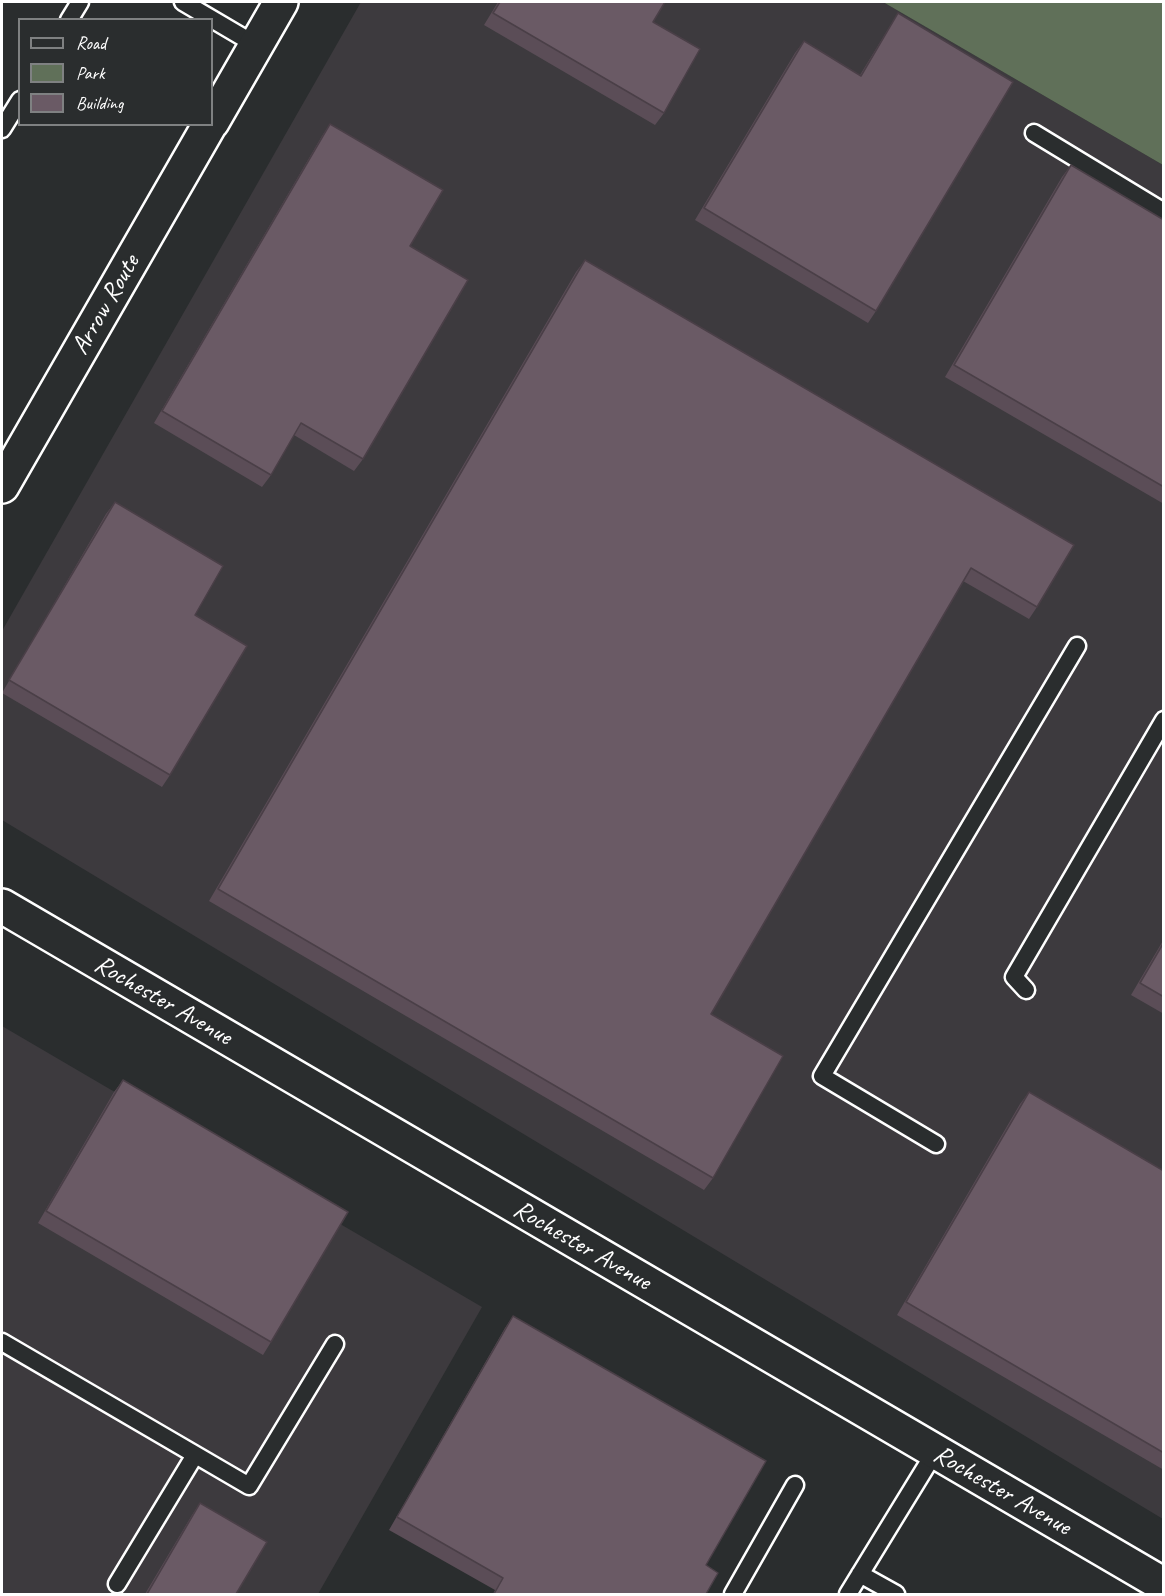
<!DOCTYPE html>
<style>
body{margin:0}
#map{position:relative;width:1165px;height:1596px;overflow:hidden;background:#2a2d2e;font-family:Caveat,sans-serif}
canvas{display:block}
.frame{position:absolute;inset:0;border:3px solid #fff;pointer-events:none}
.legend{position:absolute;left:18px;top:18px;width:195px;height:108px;box-sizing:border-box;background:#2a2d2e;border:2px solid #7f8182;margin:0;padding:8px 10px;list-style:none;font-size:18px;color:#fff}
.legend li{display:flex;align-items:center;gap:12px;height:30px}
.legend b{width:30px;border:2px solid #7f8182}
</style>
<div id="map">
<canvas width="1165" height="1596"></canvas>
<div class="frame"></div>
<ul class="legend">
<li><b style="height:8px;background:#2a2d2e"></b>Road</li>
<li><b style="height:16px;background:#607059"></b>Park</li>
<li><b style="height:16px;background:#6a5a65"></b>Building</li>
</ul>
</div>
<script>
const g = document.querySelector('canvas').getContext('2d');
g.lineJoin = 'round';
function fill(path, color) {
  g.fillStyle = color;
  g.fill(path, 'evenodd');
}
function poly(rows) {
  const path = new Path2D();
  for (const r of rows) {
    path.moveTo(r[0], r[1]);
    for (let i = 2; i < r.length; i += 2) path.lineTo(r[i], r[i + 1]);
  }
  return path;
}
function stroke(path, color, width, dash) {
  g.strokeStyle = color;
  g.lineWidth = width;
  g.lineCap = dash ? 'butt' : 'round';
  g.setLineDash(dash || []);
  g.stroke(path);
}
function label(font, color, halo, rows, align = 'center') {
  g.font = font + ' Caveat,sans-serif';
  g.lineWidth = 4.5;
  g.setLineDash([]);
  g.textBaseline = 'middle';
  g.strokeStyle = halo;
  g.fillStyle = color;
  for (const [text, x, y, turn = 0] of rows) {
    g.save();
    g.translate(x, y);
    g.rotate((+turn || 0) * Math.PI / 180);
    g.textAlign = isNaN(turn) ? turn : align;
    if (halo) g.strokeText(text, 0, 0);
    g.fillText(text, 0, 0);
    g.restore();
  }
}
fill(poly([
 [361,2,883,2,1163,165,1163,1519,2,820,2,631],
 [2,1026,482,1307,318,1594,2,1594]
]), '#3d3a3e');
fill(poly([
 [883,2,1163,2,1163,165]
]), '#607059');
const service = poly([
 [183,2,256,45],
 [69,20,80,2],
 [2,129,20,100],
 [1034,133,1164,212],
 [1026,990,1014,977,1164,720],
 [936,1144,822,1076,1077,646],
 [2,1342,249,1486,335,1344],
 [860,1574,896,1594],
 [117,1584,195,1455],
 [733,1594,795,1485],
 [848,1594,935,1452]
]);
const secondary = poly([
 [212,122,281,2],
 [2,486,210,124],
 [2,906,1164,1585]
]);
stroke(service, '#fff', 21);
stroke(secondary, '#fff', 38);
stroke(service, '#2a2d2e', 16);
stroke(secondary, '#2a2d2e', 33);
fill(poly([
 [498,2,665,2,653,22,664,113,655,125,484,25],
 [898,13,876,311,868,323,695,220,795,53,804,41,860,75,890,26],
 [330,124,410,246,363,459,354,471,294,435,271,475,262,487,154,423,322,136],
 [1071,165,1164,220,1164,504,945,377,1062,177],
 [585,260,1037,607,1029,619,963,581,711,1014,713,1178,704,1190,209,901,576,272],
 [115,502,195,615,170,775,162,787,2,693,106,514],
 [1164,939,1164,1014,1131,995],
 [123,1080,271,1342,263,1355,38,1223,114,1092],
 [1029,1092,1164,1171,1164,1470,897,1315,1020,1104],
 [513,1316,706,1565,706,1594,493,1594,495,1590,389,1530,505,1328],
 [200,1503,236,1594,145,1594,192,1515]
]), '#5b4d57');
const building = poly([
 [500,2,665,2,653,22,700,49,664,113,493,13,500,2],
 [898,13,1013,82,876,311,704,208,804,41,861,76,898,13],
 [330,124,443,190,410,246,468,280,363,459,301,423,271,475,162,411,330,124],
 [1071,165,1164,220,1164,487,954,365,1071,165],
 [585,260,1074,545,1037,607,971,568,711,1014,783,1056,713,1178,218,889,585,260],
 [115,502,223,566,195,615,247,646,170,775,9,680,115,502],
 [1164,942,1164,997,1140,983,1164,942],
 [123,1080,348,1212,271,1342,46,1211,123,1080],
 [1029,1092,1164,1171,1164,1453,906,1302,1029,1092],
 [513,1316,766,1461,706,1565,718,1573,706,1594,494,1594,503,1578,397,1517,513,1316],
 [200,1503,267,1542,236,1594,147,1594,200,1503]
]);
fill(building, '#6a5a65');
stroke(building, '#4a3f47', 1.5);
label('26px', '#fff', '#2a2d2e', [
 ["Arrow Route",106,305,-60],
 ["Rochester Avenue",163,1001,30],
 ["Rochester Avenue",582,1246,30],
 ["Rochester Avenue",1002,1491,30]
]);
</script>
